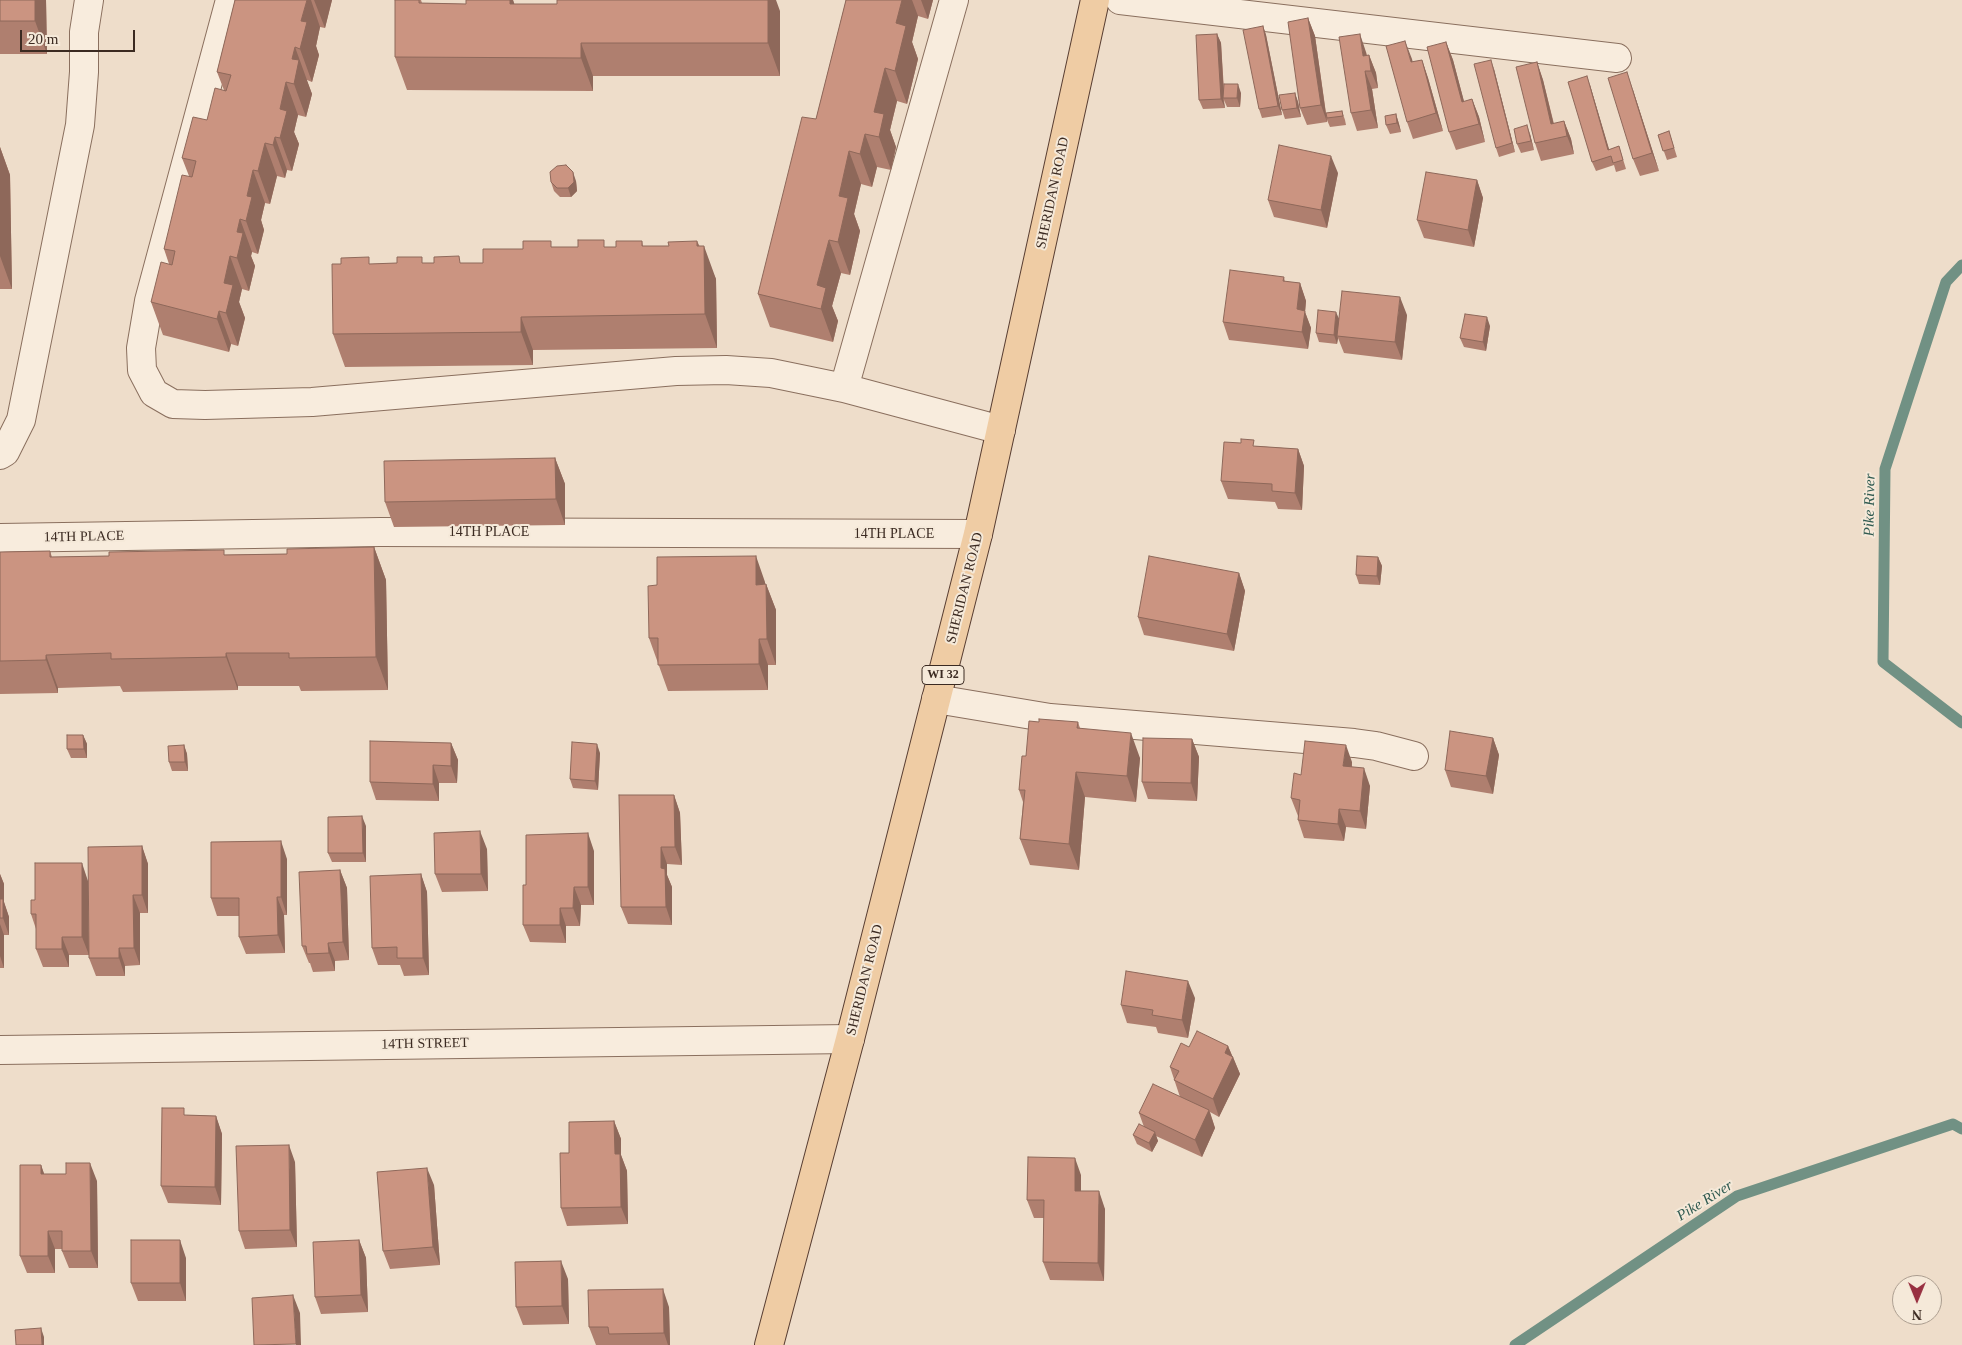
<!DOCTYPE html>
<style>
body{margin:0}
#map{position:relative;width:1962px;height:1345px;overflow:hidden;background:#eeddca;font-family:Georgia,serif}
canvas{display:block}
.north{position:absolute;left:1892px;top:1275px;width:50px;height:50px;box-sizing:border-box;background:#f5e9d9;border:1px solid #ab9d8f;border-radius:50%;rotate:180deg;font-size:14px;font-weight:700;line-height:20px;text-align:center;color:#3b2a21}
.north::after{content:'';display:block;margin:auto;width:18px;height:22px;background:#983041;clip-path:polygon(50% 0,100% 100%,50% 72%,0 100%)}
.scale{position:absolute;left:20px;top:30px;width:115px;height:22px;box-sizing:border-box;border:2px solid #3b2a21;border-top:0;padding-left:6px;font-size:15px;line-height:18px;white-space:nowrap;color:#3b2a21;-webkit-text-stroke:4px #f5e9d9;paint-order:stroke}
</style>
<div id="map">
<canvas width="1962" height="1345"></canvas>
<div class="north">N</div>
<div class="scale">20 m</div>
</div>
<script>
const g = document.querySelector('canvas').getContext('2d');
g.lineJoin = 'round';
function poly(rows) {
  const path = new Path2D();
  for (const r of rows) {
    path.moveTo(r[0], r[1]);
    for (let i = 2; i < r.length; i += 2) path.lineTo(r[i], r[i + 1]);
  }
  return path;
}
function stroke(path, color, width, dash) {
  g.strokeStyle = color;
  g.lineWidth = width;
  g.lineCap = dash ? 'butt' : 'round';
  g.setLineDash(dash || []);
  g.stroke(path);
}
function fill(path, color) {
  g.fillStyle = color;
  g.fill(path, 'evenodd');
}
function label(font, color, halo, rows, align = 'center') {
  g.font = font + ' Georgia,serif';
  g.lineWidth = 4;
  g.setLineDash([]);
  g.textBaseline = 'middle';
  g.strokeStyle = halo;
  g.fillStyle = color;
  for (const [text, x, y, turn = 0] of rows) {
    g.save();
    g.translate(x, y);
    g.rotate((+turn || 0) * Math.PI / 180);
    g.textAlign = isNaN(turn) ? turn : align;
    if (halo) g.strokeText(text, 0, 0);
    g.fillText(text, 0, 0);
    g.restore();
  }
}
stroke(poly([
 [1962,265,1946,282,1885,469,1883,662,1962,723],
 [1515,1345,1737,1196,1953,1124,1962,1129]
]), '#719184', 11);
const minor = poly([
 [230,0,149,301,141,348,142,370,154,393,173,404,205,405,312,402,676,371,726,370,771,373,844,388,1001,430],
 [1120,0,1617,58],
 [844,388,954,0],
 [0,455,5,452,21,420,80,125,84,72,84,32,89,0],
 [0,538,380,532,978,534],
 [936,699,1050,718,1354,743,1376,746,1414,756],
 [0,1050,850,1039]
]);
const major = poly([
 [769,1345,850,1039,978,534,1095,0]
]);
stroke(minor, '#8a6f5e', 30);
stroke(major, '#593e32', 30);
stroke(minor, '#f8ecdd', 28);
stroke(major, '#efcca4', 28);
fill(poly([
 [0,0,46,0,47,54,0,54],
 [235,0,332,0,325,28,320,27,316,46,319,55,312,82,307,80,307,81,312,94,306,117,298,115,294,132,299,144,292,171,287,170,285,178,277,176,270,204,265,203,261,220,264,230,258,254,252,252,251,256,255,266,249,291,242,289,239,302,245,318,238,346,231,344,229,352,163,335,151,302,169,264,164,249,189,176,182,158,207,120,224,90,217,72],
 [395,0,421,0,422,3,466,4,513,0,514,4,780,11,780,76,593,76,593,91,407,90,395,57],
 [846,0,933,0,928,19,918,16,912,42,918,59,907,104,897,101,890,130,896,147,891,170,877,167,872,187,861,184,854,214,860,231,850,275,841,273,832,306,838,321,833,342,770,327,758,294,816,119],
 [1308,18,1315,36,1326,113,1342,111,1345,120,1346,125,1330,127,1327,120,1327,122,1307,125,1300,108],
 [1263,26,1266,35,1282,115,1262,118,1259,109],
 [1217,34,1221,43,1224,90,1241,93,1240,107,1227,107,1224,100,1225,108,1203,109,1199,100],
 [1446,42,1453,60,1464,102,1472,99,1479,117,1485,142,1456,150,1449,132],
 [1366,52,1367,56,1369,55,1376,73,1378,88,1372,89,1378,128,1357,131,1351,113],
 [1422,60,1428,78,1443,131,1413,139,1407,122,1413,62],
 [1537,62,1543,80,1554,124,1564,121,1571,139,1574,154,1541,161,1535,143],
 [1494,69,1515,152,1499,157,1496,148],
 [1590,85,1609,150,1619,146,1626,169,1616,172,1614,165,1596,171,1592,162],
 [1633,90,1659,171,1640,176,1633,159],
 [1295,93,1298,102,1301,117,1285,119,1282,110],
 [1396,114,1399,124,1401,132,1390,134,1386,125],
 [1669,131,1677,157,1667,160,1658,135],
 [1530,134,1534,150,1521,153,1517,144],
 [0,147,10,175,12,289,0,289],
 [1338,173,1327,228,1274,217,1268,200],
 [1477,180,1483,198,1474,247,1424,238,1417,220],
 [576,181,577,191,571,197,560,197,554,191,551,182],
 [642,241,643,246,669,246,697,241,716,279,717,348,533,350,533,365,345,367,333,334,372,264,424,263,483,263,523,249,553,247,616,247],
 [1284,277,1285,282,1300,283,1306,301,1305,312,1311,328,1308,349,1229,340,1223,322],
 [1407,315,1402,360,1344,353,1338,338,1337,344,1319,342,1316,333,1339,318],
 [1490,326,1486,351,1464,347,1460,338],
 [1256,446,1298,449,1304,466,1302,510,1278,509,1275,502,1228,499,1221,481],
 [555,458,565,484,565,525,394,527,385,502],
 [374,547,386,580,388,690,301,691,299,686,238,686,238,690,123,692,120,686,58,688,58,693,0,694,0,552,50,551,52,557,287,554],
 [1378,557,1382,566,1380,585,1359,584,1356,575],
 [1239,573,1245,591,1234,651,1144,635,1138,617],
 [765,582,765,584,766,584,776,610,776,665,768,665,768,690,668,691,649,638],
 [1039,722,1078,722,1080,728,1140,758,1136,802,1085,797,1079,870,1030,865,1020,839,1023,802,1019,790,1026,756],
 [83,735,87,744,87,758,71,758,67,749],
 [1493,738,1499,755,1493,794,1451,787,1445,770],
 [1192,739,1199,757,1197,801,1148,799,1142,782],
 [451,743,458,760,457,783,439,783,439,801,376,800,370,782],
 [184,745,187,754,188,771,172,771,169,762],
 [600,753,598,790,573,788,570,779],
 [1352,762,1352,767,1370,786,1366,829,1346,827,1344,841,1304,838,1298,820,1298,816,1291,798,1301,775],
 [674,795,680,813,682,865,667,864,667,875,672,887,672,925,628,924,621,907],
 [366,826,366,862,332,862,328,853],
 [142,846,148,864,148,913,140,913,140,965,125,966,125,976,96,976,89,958],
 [487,849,488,891,442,892,435,874],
 [594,851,594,905,581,905,580,926,566,926,566,943,530,942,523,925,526,885],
 [287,859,287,915,284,915,285,953,246,954,239,937,239,916,217,916,211,898],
 [340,870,347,888,349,960,335,961,335,971,313,972,310,963,309,963,302,946],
 [0,874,4,884,4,902,9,917,9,935,4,935,4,968,0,968],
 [421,874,427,892,429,975,404,976,400,965,378,965,372,948],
 [88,881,89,955,69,955,69,967,43,967,36,949,36,929,31,914,35,900],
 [1195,998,1188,1038,1158,1033,1156,1027,1127,1023,1121,1005],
 [1228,1046,1240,1074,1219,1117,1210,1112,1215,1128,1202,1157,1156,1136,1158,1141,1152,1152,1137,1144,1133,1135,1144,1127,1139,1113,1180,1097,1170,1067,1189,1047],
 [187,1115,216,1116,222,1134,221,1205,168,1203,161,1186],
 [614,1121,621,1139,621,1155,627,1171,628,1224,567,1226,561,1208,569,1153],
 [295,1162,297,1247,245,1249,239,1231],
 [41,1165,44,1174,97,1181,98,1268,69,1268,62,1251,62,1249,55,1249,55,1273,27,1273,20,1256],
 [1081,1175,1081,1191,1105,1209,1104,1281,1050,1280,1043,1262,1044,1218,1034,1218,1027,1200],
 [434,1185,440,1265,390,1269,383,1251],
 [359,1240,366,1258,368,1312,321,1314,315,1297],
 [186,1258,186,1301,138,1301,131,1283],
 [568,1279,569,1324,523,1325,516,1307],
 [669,1307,670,1345,596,1345,589,1327]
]), '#af7f6f');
fill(poly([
 [35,0,46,0,47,54,35,21],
 [307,0,311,0,320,27,316,46,319,55,312,82,300,49,301,21],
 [314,0,332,0,325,28],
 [510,0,513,0,522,26,510,4],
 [768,0,776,0,780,11,780,76,768,43],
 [902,0,912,0,918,16,912,42,918,59,907,104,895,71,896,23],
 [921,0,933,0,928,19],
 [1308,18,1315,36,1327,122,1321,105],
 [1263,26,1266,35,1282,115,1278,106],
 [1217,34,1221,43,1224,98,1223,98,1225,108,1221,99],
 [1360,34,1366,52,1369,71,1363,56],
 [1405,41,1412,59,1417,80,1411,62],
 [1446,42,1453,60,1469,120,1462,102],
 [581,43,593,76,593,91,581,58],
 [295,47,312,94,306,117,294,84,292,59],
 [1369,55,1376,73,1378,88,1371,71],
 [1422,60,1428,78,1443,131,1436,113],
 [1491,60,1494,69,1515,152,1512,143],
 [1537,62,1543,80,1557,138,1551,124],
 [885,68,897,101,890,130,896,147,891,170,879,137,874,112],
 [1365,71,1372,89,1378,128,1371,110],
 [1627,72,1633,90,1659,171,1652,153],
 [1587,76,1590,85,1612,159,1608,150],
 [286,82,298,115,294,132,299,144,292,171,280,138,280,109],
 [1238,84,1241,93,1240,107,1237,98],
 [1295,93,1298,102,1301,117,1297,108],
 [1472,99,1479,117,1485,142,1479,124],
 [1396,114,1399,124,1401,132,1397,123],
 [1564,121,1571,139,1574,154,1567,136],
 [1527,125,1530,134,1534,150,1531,141],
 [865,134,877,167,872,187,860,154],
 [275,137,287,170,285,178,273,145],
 [265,143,277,176,270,204,258,171],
 [0,147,10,175,12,289,0,256],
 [849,151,861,184,854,214,860,231,850,275,838,242,839,196],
 [1331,156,1338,173,1327,228,1321,210],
 [253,170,265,203,261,220,264,230,258,254,246,221,247,196],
 [573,172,576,181,577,191,571,197,568,188],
 [1477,180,1483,198,1474,247,1468,230],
 [240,219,252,252,251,256,255,266,249,291,237,258,237,232],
 [829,240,841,273,832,306,838,321,833,342,821,309,817,285],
 [697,241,704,261,704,246,716,279,717,348,705,314],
 [230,256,242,289,239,302,245,318,238,346,226,313,224,283],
 [1300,283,1306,301,1305,312,1311,328,1308,349,1302,332,1297,309],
 [1400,297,1407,315,1402,360,1395,342],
 [219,311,231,344,229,352,217,319],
 [1336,312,1340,321,1337,336,1338,338,1337,344,1334,335],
 [521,317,533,350,533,365,521,332],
 [1487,317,1490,326,1486,351,1483,342],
 [1298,449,1304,466,1302,510,1295,493],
 [555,458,565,484,565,525,556,499],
 [374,547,386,580,388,690,376,657],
 [756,556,765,582,765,610,756,585],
 [1378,557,1382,566,1380,585,1377,576],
 [1239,573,1245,591,1234,651,1227,634],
 [766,584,776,610,776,665,767,639],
 [759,639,768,665,768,690,759,664],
 [226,653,238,686,238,690,226,657],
 [46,655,58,688,58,693,46,660],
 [1131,733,1140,758,1136,802,1127,776],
 [83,735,87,744,87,758,84,749],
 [1493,738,1499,755,1493,794,1486,776],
 [1192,739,1199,757,1197,801,1191,783],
 [451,743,458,760,457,783,451,766],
 [597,744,600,753,598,790,595,781],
 [184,745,187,754,188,771,185,762],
 [1346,745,1352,762,1350,783,1343,766],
 [433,765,439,783,439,801,433,784],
 [1364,768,1370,786,1366,829,1360,811],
 [1076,772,1085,797,1079,870,1069,844],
 [674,795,680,813,682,865,675,847],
 [1339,809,1346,827,1344,841,1338,824],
 [362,816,366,826,366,862,363,853],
 [480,831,487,849,488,891,481,874],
 [588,833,594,851,594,905,588,887],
 [281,841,287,859,287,915,281,897],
 [142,846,148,864,148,913,142,895],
 [661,847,667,864,667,875,672,887,672,925,666,907,661,868],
 [82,863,88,881,89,955,82,937],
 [340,870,347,888,349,960,343,942],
 [0,874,4,884,4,902,9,917,9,935,3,918,0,906],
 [421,874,427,892,429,975,423,958],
 [574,887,581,905,580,926,573,908],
 [133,895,140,913,140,965,134,948],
 [277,897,284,915,285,953,278,935],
 [560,908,566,926,566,943,560,925],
 [0,924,4,935,4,968,0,956],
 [62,937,69,955,69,967,62,949],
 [328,943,335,961,335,971,329,953],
 [119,948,125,966,125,976,119,958],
 [1188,981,1195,998,1188,1038,1182,1020],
 [1228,1046,1233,1058,1233,1057,1240,1074,1219,1117,1213,1099,1225,1053],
 [1209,1110,1215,1128,1202,1157,1195,1140],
 [216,1116,222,1134,221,1205,215,1187],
 [614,1121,621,1139,621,1155,627,1171,628,1224,621,1207,615,1154],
 [1155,1132,1158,1141,1152,1152,1149,1143],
 [289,1145,295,1162,297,1247,290,1230],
 [1075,1158,1081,1175,1081,1208,1075,1191],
 [90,1163,97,1181,98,1268,91,1251],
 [41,1165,47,1182,41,1174],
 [427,1168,434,1185,440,1265,433,1247],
 [1099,1191,1105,1209,1104,1281,1098,1263],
 [48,1231,55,1249,55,1273,48,1256],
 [180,1240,186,1258,186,1301,180,1283],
 [359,1240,366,1258,368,1312,361,1295],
 [561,1261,568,1279,569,1324,562,1306],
 [663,1289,669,1307,670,1345,668,1345,664,1333],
 [293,1295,300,1313,301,1345,296,1345,296,1344],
 [41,1328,44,1337,44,1345,42,1345]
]), '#8e685a');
const building = poly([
 [0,0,35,0,35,21,0,21,0,0],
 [235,0,307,0,301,21,307,22,300,49,295,47,292,59,299,60,294,84,286,82,280,109,287,111,280,138,275,137,273,145,265,143,258,171,253,170,247,196,252,197,246,221,240,219,237,232,243,233,237,258,230,256,224,283,233,285,226,313,219,311,217,319,151,302,161,262,172,265,175,251,164,249,182,175,192,177,196,161,182,158,193,117,207,120,215,88,226,91,231,75,217,72,235,0],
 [395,0,419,0,419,3,466,4,466,0,510,0,510,4,557,4,557,0,768,0,768,43,581,43,581,58,395,57,395,0],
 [846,0,902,0,896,23,906,26,895,71,885,68,874,112,884,114,879,137,865,134,860,154,849,151,839,196,848,198,838,242,829,240,817,285,826,288,821,309,758,294,802,117,816,119,846,0],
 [1308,18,1321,105,1300,108,1288,22,1308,18],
 [1263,26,1278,106,1259,109,1243,30,1263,26],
 [1217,34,1221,99,1199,100,1196,35,1217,34],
 [1360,34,1363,56,1369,55,1371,71,1365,71,1371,110,1351,113,1339,37,1360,34],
 [1405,41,1411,62,1422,60,1436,113,1407,122,1386,46,1405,41],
 [1446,42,1462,102,1472,99,1479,124,1449,132,1427,47,1446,42],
 [1491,60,1512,143,1496,148,1474,64,1491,60],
 [1537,62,1551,124,1564,121,1567,136,1535,143,1516,67,1537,62],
 [1627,72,1652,153,1633,159,1608,78,1627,72],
 [1587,76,1608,150,1619,146,1623,160,1613,163,1611,156,1592,162,1568,82,1587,76],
 [1224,84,1238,84,1237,98,1223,98,1224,84],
 [1295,93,1297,108,1282,110,1279,95,1295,93],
 [1342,111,1343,116,1327,118,1326,113,1342,111],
 [1396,114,1397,123,1386,125,1385,116,1396,114],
 [1527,125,1531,141,1517,144,1514,129,1527,125],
 [1669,131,1674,148,1663,151,1658,135,1669,131],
 [1279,145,1331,156,1321,210,1268,200,1279,145],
 [566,165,573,172,574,182,568,188,557,188,551,182,550,172,557,166,566,165],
 [1426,172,1477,180,1468,230,1417,220,1426,172],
 [578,240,604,240,604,247,616,247,616,241,642,241,642,246,669,246,668,242,697,241,697,246,704,246,705,314,521,317,521,332,333,334,332,264,341,264,341,258,369,257,369,264,397,263,397,257,422,257,422,263,434,263,434,257,459,256,460,263,483,263,483,249,523,249,523,241,551,241,551,247,578,247,578,240],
 [1230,270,1284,277,1283,281,1300,283,1297,309,1305,311,1302,332,1223,322,1230,270],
 [1342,291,1400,297,1395,342,1337,336,1342,291],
 [1318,310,1336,312,1334,335,1316,333,1318,310],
 [1465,314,1487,317,1483,342,1460,338,1465,314],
 [1241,439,1254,440,1253,446,1298,449,1295,493,1272,491,1272,484,1221,481,1224,442,1241,443,1241,439],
 [555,458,556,499,385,502,384,461,555,458],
 [374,547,376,657,289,658,289,653,226,653,226,657,111,659,111,653,46,655,46,660,0,661,0,552,50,551,50,557,109,556,109,552,224,550,224,555,287,554,287,549,374,547],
 [756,556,756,585,766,584,767,639,759,639,759,664,658,665,658,638,649,638,648,586,657,585,657,557,756,556],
 [1149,556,1239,573,1227,634,1138,617,1149,556],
 [1357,556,1378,557,1377,576,1356,575,1357,556],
 [1039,719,1078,722,1077,728,1131,733,1127,776,1076,772,1069,844,1020,839,1025,790,1019,790,1022,756,1026,756,1029,721,1039,722,1039,719],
 [1450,731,1493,738,1486,776,1445,770,1450,731],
 [67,735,83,735,84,749,67,749,67,735],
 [1143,738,1192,739,1191,783,1142,782,1143,738],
 [370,741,451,743,451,766,433,765,433,784,370,782,370,741],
 [1305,741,1346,745,1343,766,1364,768,1360,811,1339,809,1338,824,1298,820,1300,800,1291,798,1294,773,1301,775,1305,741],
 [572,742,597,744,595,781,570,779,572,742],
 [184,745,185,762,169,762,168,746,184,745],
 [619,795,674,795,675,847,661,847,661,868,665,869,666,907,621,907,619,795],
 [362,816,363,853,328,853,328,817,362,816],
 [480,831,481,874,435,874,434,833,480,831],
 [588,833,588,887,574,887,573,908,560,908,560,925,523,925,523,885,526,885,526,835,588,833],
 [281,841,281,897,277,897,278,935,239,937,239,898,211,898,211,842,281,841],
 [142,846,142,895,133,895,134,948,119,948,119,958,89,958,88,847,142,846],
 [35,863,82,863,82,937,62,937,62,949,36,949,36,914,31,914,31,900,35,900,35,863],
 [340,870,343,942,328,943,329,953,307,954,306,946,302,946,299,872,340,870],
 [421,874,423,958,397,958,397,947,372,948,370,876,421,874],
 [0,899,3,899,3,918,0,918,0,899],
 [1126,971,1188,981,1182,1020,1152,1015,1153,1010,1121,1005,1126,971],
 [1197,1031,1228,1046,1225,1053,1233,1057,1213,1099,1174,1080,1179,1071,1170,1067,1181,1043,1189,1047,1197,1031],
 [1153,1084,1209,1110,1195,1140,1139,1113,1153,1084],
 [162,1108,184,1108,184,1115,216,1116,215,1187,161,1186,162,1108],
 [614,1121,615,1154,620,1154,621,1207,561,1208,560,1153,569,1153,569,1122,614,1121],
 [1139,1124,1155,1132,1149,1143,1133,1135,1139,1124],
 [289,1145,290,1230,239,1231,236,1146,289,1145],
 [1028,1157,1075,1158,1075,1191,1099,1191,1098,1263,1043,1262,1044,1200,1027,1200,1028,1157],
 [66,1163,90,1163,91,1251,62,1251,62,1231,48,1231,48,1256,20,1256,20,1165,41,1165,41,1174,66,1174,66,1163],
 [427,1168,433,1247,383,1251,377,1172,427,1168],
 [131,1240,180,1240,180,1283,131,1283,131,1240],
 [359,1240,361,1295,315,1297,313,1242,359,1240],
 [561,1261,562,1306,516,1307,515,1262,561,1261],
 [663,1289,664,1333,609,1334,608,1327,589,1327,588,1290,663,1289],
 [293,1295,296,1344,254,1345,252,1298,293,1295],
 [41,1328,42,1345,16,1345,15,1330,41,1328]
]);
fill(building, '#cb9481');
stroke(building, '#8e685a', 1);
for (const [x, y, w] of [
 [943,675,42]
]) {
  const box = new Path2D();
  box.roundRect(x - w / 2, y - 9.5, w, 19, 4);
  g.fillStyle = '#f5e9d9';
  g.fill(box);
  stroke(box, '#3b2a21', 1);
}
label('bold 12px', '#3b2a21', null, [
 ["WI 32",943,675]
]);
label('14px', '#3b2a21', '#f5e9d9', [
 ["SHERIDAN ROAD",1053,193,-78],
 ["14TH PLACE",489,532],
 ["14TH PLACE",894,534],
 ["14TH PLACE",84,537,-1],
 ["SHERIDAN ROAD",965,588,-76],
 ["SHERIDAN ROAD",865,980,-76],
 ["14TH STREET",425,1044,-1]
]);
label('italic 15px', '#315b51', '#f5e9d9', [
 ["Pike River",1870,505,-89],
 ["Pike River",1705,1201,-32]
]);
</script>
